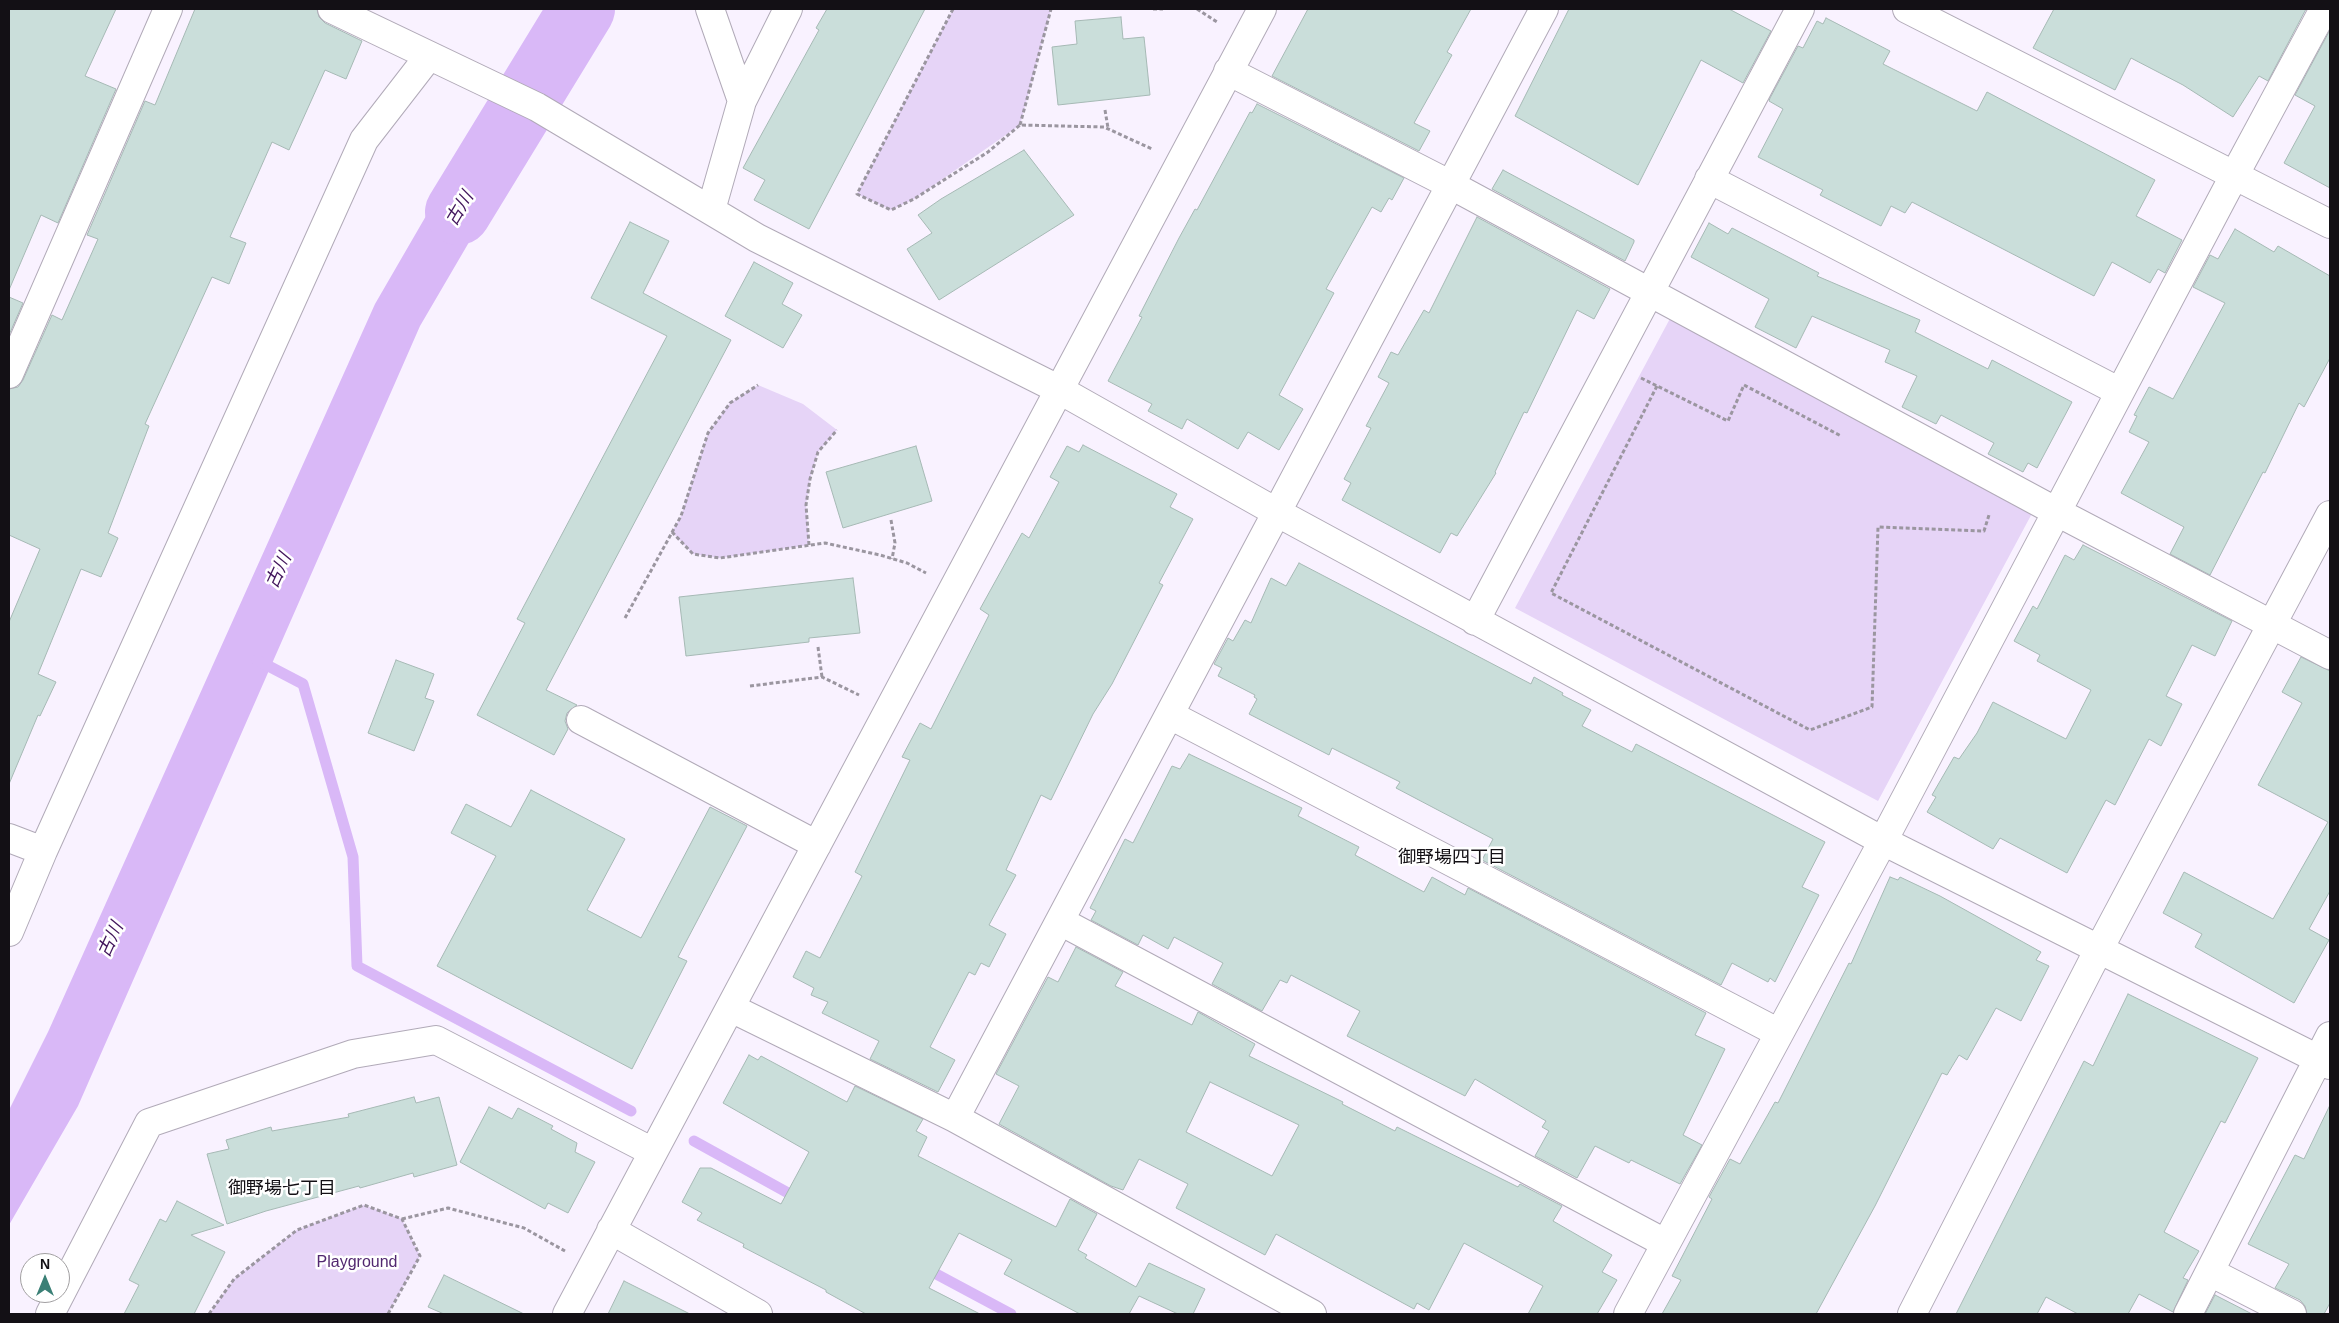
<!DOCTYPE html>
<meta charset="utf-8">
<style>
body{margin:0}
#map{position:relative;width:2339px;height:1323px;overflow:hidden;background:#f9f2ff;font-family:Helvetica,sans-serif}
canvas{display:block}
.frame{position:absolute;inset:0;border:10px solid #131015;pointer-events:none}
.north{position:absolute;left:20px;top:1253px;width:50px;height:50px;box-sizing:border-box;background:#fff;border:1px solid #a19fa1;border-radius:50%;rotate:0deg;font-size:14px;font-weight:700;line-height:20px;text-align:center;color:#131015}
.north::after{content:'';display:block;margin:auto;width:18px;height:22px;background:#3b8076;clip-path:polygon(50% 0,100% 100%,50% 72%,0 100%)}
</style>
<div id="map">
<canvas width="2339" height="1323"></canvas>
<div class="frame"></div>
<div class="north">N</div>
</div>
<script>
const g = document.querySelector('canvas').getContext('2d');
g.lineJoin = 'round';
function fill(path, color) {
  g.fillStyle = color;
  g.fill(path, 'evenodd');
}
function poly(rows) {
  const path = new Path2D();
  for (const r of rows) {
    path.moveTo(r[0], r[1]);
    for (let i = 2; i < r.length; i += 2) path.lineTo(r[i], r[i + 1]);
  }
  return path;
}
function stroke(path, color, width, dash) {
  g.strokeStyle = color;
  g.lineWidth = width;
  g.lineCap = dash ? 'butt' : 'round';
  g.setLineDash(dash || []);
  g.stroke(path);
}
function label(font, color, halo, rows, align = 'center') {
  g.font = font + ' Helvetica,"Noto Sans JP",sans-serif';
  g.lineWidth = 5;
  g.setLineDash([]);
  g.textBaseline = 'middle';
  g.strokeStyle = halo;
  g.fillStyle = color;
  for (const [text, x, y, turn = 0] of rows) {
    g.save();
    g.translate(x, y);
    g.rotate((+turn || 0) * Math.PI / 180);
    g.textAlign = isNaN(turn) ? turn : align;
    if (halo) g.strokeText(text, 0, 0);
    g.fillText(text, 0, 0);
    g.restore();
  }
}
fill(poly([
 [953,9,1051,9,1020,125,914,199,891,210,857,194],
 [1681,298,2044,491,1878,801,1515,608],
 [758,385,803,404,837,430,818,452,810,479,806,505,809,545,720,558,693,554,672,532,681,516,708,433,730,403],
 [364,1205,402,1219,420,1256,388,1314,209,1314,234,1279,297,1230]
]), '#e6d4f7');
fill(poly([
 [481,121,527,143,420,326,78,1106,9,1225,9,1110,48,1032,375,304]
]), '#d9b8f7');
stroke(poly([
 [257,660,303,684,353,857,357,966,631,1111],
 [694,1141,799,1199],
 [925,1268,1011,1314]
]), '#d9b8f7', 11);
stroke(poly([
 [458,212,582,9]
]), '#d9b8f7', 66);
const building = poly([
 [9,9,116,9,85,76,116,89,58,223,41,215,9,290,9,9],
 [195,9,317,9,319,17,325,23,362,41,346,79,325,70,289,150,272,142,230,237,246,243,229,284,212,277,145,424,149,426,108,533,118,538,101,577,81,569,38,674,56,682,40,716,38,715,9,784,9,622,40,549,9,535,9,389,18,387,23,380,52,315,62,320,98,239,87,235,145,101,155,105,195,9],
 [827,9,925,9,809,229,754,200,765,180,743,168,819,30,816,28,827,9],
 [1308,9,1471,9,1447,52,1452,55,1414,123,1430,131,1419,151,1272,76,1308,9],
 [1569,9,1729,9,1771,31,1743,83,1701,60,1638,185,1515,116,1569,9],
 [2054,9,2306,9,2268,81,2259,76,2233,117,2183,85,2131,58,2115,90,2033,48,2054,9],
 [1121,17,1123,39,1144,37,1150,95,1058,105,1052,47,1077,44,1075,21,1121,17],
 [1826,18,1890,51,1883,64,1977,111,1987,92,2155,180,2136,216,2182,240,2165,273,2158,269,2150,283,2112,262,2094,296,1912,202,1905,213,1891,206,1881,226,1820,195,1823,190,1758,157,1783,109,1769,101,1770,98,1798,46,1803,48,1817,21,1823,24,1826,18],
 [2330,30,2330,188,2284,163,2315,106,2295,95,2330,30],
 [1257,104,1404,178,1392,200,1389,198,1381,212,1372,207,1326,289,1334,293,1279,395,1303,409,1279,450,1248,432,1238,449,1187,419,1182,429,1148,411,1152,404,1108,381,1142,317,1139,316,1179,238,1195,209,1197,210,1250,112,1252,113,1257,104],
 [1024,150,1074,215,939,300,907,249,932,233,918,215,941,199,1024,150],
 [1503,170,1634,240,1634,242,1625,261,1492,189,1503,170],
 [1477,217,1610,289,1594,319,1577,310,1527,413,1524,412,1495,472,1496,473,1457,536,1451,533,1440,553,1342,500,1351,483,1344,479,1371,428,1366,426,1389,383,1378,377,1391,352,1398,355,1424,310,1429,313,1477,217],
 [630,222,669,241,643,293,731,340,546,690,577,705,567,713,565,721,568,729,554,755,477,715,525,623,517,619,667,336,591,298,630,222],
 [1709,223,1728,234,1732,228,1819,273,1817,276,1920,320,1915,332,1988,369,1992,360,2072,402,2037,468,2028,463,2023,472,1988,454,1994,443,1941,415,1936,424,1902,407,1917,376,1885,362,1890,350,1812,316,1796,348,1755,327,1769,299,1691,257,1709,223],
 [2235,229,2274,252,2278,246,2330,276,2330,358,2304,407,2299,403,2265,473,2263,472,2210,575,2170,554,2184,527,2121,493,2149,442,2129,432,2137,416,2134,415,2149,387,2173,399,2225,303,2193,287,2210,255,2218,259,2235,229],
 [754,262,793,283,782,304,802,315,783,348,725,316,754,262],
 [9,297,23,303,9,335,9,297],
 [1083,445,1177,494,1170,507,1193,519,1159,583,1163,585,1112,684,1093,714,1051,800,1041,795,1006,870,1016,875,989,925,1006,934,989,967,981,963,975,975,969,972,930,1047,955,1060,938,1092,870,1059,879,1041,822,1013,828,1002,811,995,814,988,793,977,806,951,820,958,862,876,855,872,910,760,902,757,920,723,931,729,989,615,980,609,1022,533,1029,538,1059,482,1050,477,1067,446,1079,452,1083,445],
 [916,446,932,501,843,528,826,472,916,446],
 [2083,545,2232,621,2215,656,2192,645,2166,696,2182,704,2161,746,2149,739,2115,805,2106,800,2067,873,2000,838,1993,849,1927,812,1936,797,1932,795,1954,757,1959,759,1977,733,1993,702,2066,739,2091,690,2037,661,2040,655,2014,641,2033,606,2037,609,2065,555,2074,560,2083,545],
 [1299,563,1531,684,1534,677,1563,693,1562,695,1591,710,1582,726,1632,752,1636,744,1825,842,1802,887,1819,895,1775,982,1770,978,1768,982,1732,963,1721,985,1482,860,1493,839,1396,788,1400,782,1332,748,1329,755,1249,714,1257,699,1254,697,1255,695,1218,676,1222,668,1214,664,1228,638,1233,641,1245,620,1251,623,1271,578,1286,586,1299,563],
 [853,578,860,633,809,638,809,642,686,656,679,597,853,578],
 [2301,657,2330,671,2330,891,2309,929,2329,940,2294,1003,2195,947,2202,934,2163,913,2184,872,2273,919,2328,822,2258,785,2302,703,2282,692,2301,657],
 [396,660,434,674,425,698,434,701,414,751,368,733,396,660],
 [1189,754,1302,808,1298,816,1359,847,1355,855,1424,892,1432,877,1465,895,1468,888,1706,1013,1695,1035,1725,1049,1683,1135,1702,1145,1680,1184,1631,1160,1629,1163,1595,1146,1577,1178,1535,1156,1549,1131,1542,1127,1546,1121,1475,1079,1465,1096,1347,1036,1360,1011,1291,975,1287,983,1280,980,1262,1011,1212,984,1223,963,1174,937,1168,949,1143,935,1138,945,1091,920,1096,911,1090,908,1125,839,1133,843,1172,766,1180,769,1189,754],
 [531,790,625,839,587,910,641,938,710,807,747,826,678,957,687,961,632,1069,437,966,496,856,451,833,466,804,511,827,531,790],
 [1890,877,1898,880,1900,877,1940,896,2041,952,2036,960,2049,966,2021,1021,1996,1008,1967,1060,1959,1055,1947,1075,1942,1073,1875,1206,1816,1314,1662,1314,1681,1280,1672,1276,1712,1199,1709,1197,1730,1159,1740,1164,1775,1102,1778,1103,1849,963,1851,964,1890,877],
 [1076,947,1123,972,1115,986,1192,1025,1198,1012,1255,1044,1249,1056,1343,1102,1342,1104,1395,1131,1397,1127,1518,1187,1520,1184,1562,1206,1553,1221,1612,1255,1602,1272,1617,1280,1597,1314,1528,1314,1543,1286,1464,1243,1429,1310,1417,1303,1414,1309,1276,1234,1265,1255,1176,1208,1188,1184,1139,1159,1123,1190,1111,1186,999,1124,1019,1086,996,1074,1048,977,1058,982,1076,947],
 [1210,1082,1299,1125,1272,1176,1186,1132,1210,1082],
 [2128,994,2258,1058,2225,1123,2221,1121,2164,1232,2199,1251,2183,1278,2188,1280,2173,1312,2139,1294,2128,1314,2078,1314,2046,1297,2037,1314,1956,1314,2084,1061,2093,1066,2128,994],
 [749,1055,758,1060,761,1056,847,1102,855,1086,923,1119,916,1131,927,1137,918,1156,1056,1227,1070,1199,1097,1214,1078,1250,1087,1255,1085,1258,1136,1287,1149,1263,1205,1289,1193,1314,1178,1314,1139,1296,1129,1314,1080,1314,1004,1274,1012,1260,959,1233,929,1288,980,1314,866,1314,826,1292,826,1290,743,1247,744,1244,697,1220,702,1213,682,1202,700,1168,711,1168,781,1204,809,1152,723,1103,749,1055],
 [414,1097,416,1103,439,1097,457,1165,414,1177,413,1173,360,1188,359,1186,266,1211,227,1224,207,1154,229,1149,226,1140,271,1127,272,1131,349,1117,348,1114,414,1097],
 [2330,1105,2330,1303,2324,1314,2307,1314,2305,1306,2300,1300,2275,1288,2289,1264,2248,1244,2295,1155,2304,1159,2330,1105],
 [489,1107,512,1119,518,1108,553,1126,551,1129,577,1143,575,1152,595,1162,568,1213,548,1203,545,1209,460,1162,489,1107],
 [177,1201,224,1225,191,1235,225,1252,194,1314,124,1314,139,1285,129,1280,160,1219,166,1222,177,1201],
 [444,1275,524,1314,444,1314,428,1307,444,1275],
 [624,1281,690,1314,608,1314,624,1281],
 [2215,1295,2252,1314,2205,1314,2215,1295]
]);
fill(building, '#cadeda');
stroke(building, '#a6b9b5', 1);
const minor = poly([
 [332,9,537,107,757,238,1058,389,1278,513,1883,841,2330,1065],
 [710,9,742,101],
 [1907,9,2330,224],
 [1228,71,1451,185,2057,512,2330,655],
 [1709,179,2120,392],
 [711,210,742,101,788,9],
 [9,374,168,9],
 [1475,621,1800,9],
 [1170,715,1779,1033],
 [581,720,817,845],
 [9,838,43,851],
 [1060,921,1665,1243],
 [9,932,43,851,364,140,429,56],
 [731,1008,955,1118,1312,1314],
 [955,1118,1544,9],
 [611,1230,758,1314],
 [2210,1272,2292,1314],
 [50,1314,149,1123,353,1054,436,1040,653,1152],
 [567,1314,1262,9],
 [1628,1314,1883,841,2234,176,2324,9],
 [1912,1314,2099,949,2330,515],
 [2188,1314,2330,1036]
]);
stroke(minor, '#b1aab8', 30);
stroke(poly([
 [953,9,857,194,891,210,914,199,988,152,1020,125,1104,127,1152,149],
 [1153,9,1163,9],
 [1197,9,1217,22],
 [1105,110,1108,128],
 [1020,125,1051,9],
 [1641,378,1728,421,1744,385,1841,436],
 [1657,386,1551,593,1810,730,1872,707,1878,527,1984,531,1989,515,1987,514],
 [891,520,895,543,892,559],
 [672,532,693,554,720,558,825,543,880,555,907,563,926,573],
 [809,545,806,505,810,479,818,452,837,430],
 [625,618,681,516,708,433,730,403,758,385],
 [818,647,822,677],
 [750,686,822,677,859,695],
 [402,1219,448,1208,524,1228,565,1251],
 [209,1314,234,1279,297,1230,364,1205,402,1219,420,1256,388,1314]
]), '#9b96a0', 3, [4, 2.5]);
stroke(minor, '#fff', 28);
label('16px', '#522870', '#fff', [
 ["Playground",357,1263]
]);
label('italic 18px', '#40145b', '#fff', [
 ["古川",460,209,-59],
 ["古川",279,571,-65],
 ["古川",111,940,-65]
]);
label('18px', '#131015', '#fff', [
 ["御野場四丁目",1452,858],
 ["御野場七丁目",282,1189]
]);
</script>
